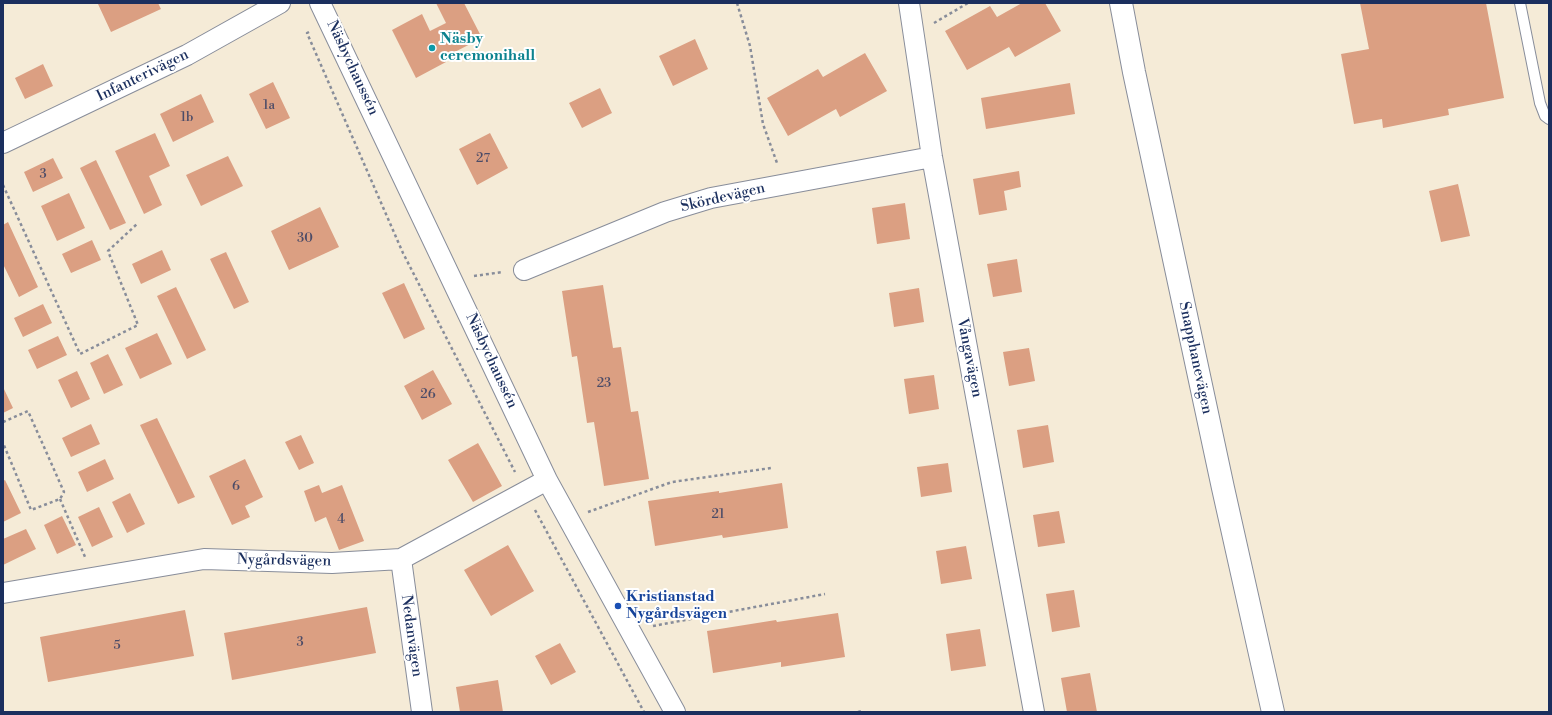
<!DOCTYPE html>
<meta charset="utf-8">
<style>
body{margin:0}
#map{position:relative;width:1552px;height:715px;overflow:hidden;background:#f5ebd7;font-family:"Libre Bodoni",serif}
canvas{display:block}
.frame{position:absolute;inset:0;border:4px solid #1b2f5e;pointer-events:none}
</style>
<div id="map">
<canvas width="1552" height="715"></canvas>
<div class="frame"></div>
</div>
<script>
const g = document.querySelector('canvas').getContext('2d');
g.lineJoin = 'round';
function fill(path, color) {
  g.fillStyle = color;
  g.fill(path, 'evenodd');
}
function poly(rows) {
  const path = new Path2D();
  for (const r of rows) {
    path.moveTo(r[0], r[1]);
    for (let i = 2; i < r.length; i += 2) path.lineTo(r[i], r[i + 1]);
  }
  return path;
}
function stroke(path, color, width, dash) {
  g.strokeStyle = color;
  g.lineWidth = width;
  g.lineCap = dash ? 'butt' : 'round';
  g.setLineDash(dash || []);
  g.stroke(path);
}
function label(font, color, halo, rows, align = 'center') {
  g.font = font + ' "Libre Bodoni",serif';
  g.lineWidth = 4;
  g.setLineDash([]);
  g.textBaseline = 'middle';
  g.strokeStyle = halo;
  g.fillStyle = color;
  for (const [text, x, y, turn = 0] of rows) {
    g.save();
    g.translate(x, y);
    g.rotate((+turn || 0) * Math.PI / 180);
    g.textAlign = isNaN(turn) ? turn : align;
    if (halo) g.strokeText(text, 0, 0);
    g.fillText(text, 0, 0);
    g.restore();
  }
}
fill(poly([
 [99,3,158,3,161,9,111,32,98,4],
 [436,3,464,3,482,38,443,58,446,62,416,78,392,30,422,14,430,31,446,23],
 [1022,3,1045,3,1061,31,1015,57,1009,47,967,70,945,31,990,6,997,17],
 [1360,3,1486,3,1504,98,1448,109,1449,115,1383,128,1382,119,1354,124,1341,54,1369,49],
 [695,39,708,69,673,86,659,56],
 [865,53,887,91,840,117,836,109,788,136,767,98,818,69,823,77],
 [43,64,53,86,25,99,15,78],
 [273,82,290,118,266,129,249,94],
 [1070,83,1075,114,986,129,981,98],
 [600,88,612,113,582,128,569,103],
 [201,94,214,122,173,142,160,114],
 [155,133,170,166,149,176,162,205,144,214,115,151],
 [490,133,508,168,477,185,459,149],
 [228,156,243,186,201,206,186,175],
 [53,158,63,178,33,192,24,172],
 [96,160,126,223,110,230,80,168],
 [1019,171,1021,187,1004,191,1007,210,979,215,973,179],
 [1458,184,1470,236,1441,242,1429,191],
 [69,193,85,228,57,241,41,206],
 [905,203,910,239,877,244,872,208],
 [320,207,339,247,289,270,271,231],
 [8,222,38,287,19,297,3,264,3,225],
 [92,240,101,260,71,273,62,254],
 [162,250,171,270,141,284,132,264],
 [226,252,249,302,234,309,210,259],
 [1017,259,1022,292,993,297,987,264],
 [404,283,425,329,404,339,382,293],
 [603,285,613,348,621,347,631,412,638,411,649,479,604,486,594,422,587,423,577,356,572,357,562,291],
 [176,287,206,350,187,359,157,296],
 [919,288,924,322,894,327,889,293],
 [43,304,52,323,23,337,14,318],
 [157,333,172,364,140,379,125,348],
 [58,336,67,355,37,369,28,350],
 [1029,348,1035,381,1009,386,1003,352],
 [108,354,123,385,104,394,90,363],
 [433,370,452,404,422,420,404,386],
 [77,371,90,399,71,408,58,380],
 [934,375,939,409,909,414,904,379],
 [3,387,13,408,3,413],
 [157,418,195,497,178,504,140,425],
 [91,424,100,444,71,457,62,438],
 [1048,425,1054,462,1023,468,1017,430],
 [301,435,314,463,299,470,285,442],
 [478,443,502,486,473,502,448,460],
 [105,459,114,479,87,492,78,472],
 [245,459,263,497,245,506,250,517,232,525,209,476],
 [948,463,952,492,921,497,917,467],
 [5,480,21,513,3,522,3,481],
 [782,483,788,528,723,538,722,535,655,546,648,501,719,491,719,493],
 [319,485,322,493,342,485,364,541,339,550,326,517,315,522,304,491],
 [130,493,145,524,127,533,112,502],
 [99,507,113,537,92,547,78,517],
 [1059,511,1065,543,1038,547,1033,515],
 [62,516,76,545,57,554,44,525],
 [26,529,36,549,3,565,3,539],
 [508,545,534,591,491,616,464,570],
 [966,546,972,579,941,584,936,551],
 [1074,590,1080,627,1052,632,1046,594],
 [367,607,376,653,232,680,224,633],
 [185,610,194,656,48,682,40,637],
 [838,613,845,657,781,667,781,662,713,673,707,631,776,620,777,622],
 [980,629,986,666,951,671,946,634],
 [560,643,576,672,551,685,535,656],
 [1090,673,1097,712,1067,712,1061,678],
 [498,680,503,712,460,712,456,687]
]), '#db9f82');
const lane = poly([
 [1520,3,1540,103,1545,116,1549,119]
]);
const street = poly([
 [320,3,547,480,675,712],
 [909,3,932,157,1034,712],
 [3,143,187,55,280,3],
 [524,270,665,212,711,198,932,157],
 [401,559,422,712],
 [3,593,204,559,332,563,401,559,547,480]
]);
const secondary = poly([
 [1121,3,1134,72,1223,488,1273,712]
]);
stroke(lane, '#888d9a', 12);
stroke(street, '#888d9a', 22);
stroke(secondary, '#888d9a', 24);
stroke(poly([
 [737,3,750,46,763,124,777,163],
 [934,23,968,3],
 [309,32,307,33,403,253,515,472],
 [3,185,80,354,138,325,108,251,137,224],
 [474,276,503,272],
 [3,422,28,411,64,492,60,499,31,510,3,443],
 [60,499,85,557],
 [535,510,644,712],
 [588,512,672,482,771,468],
 [653,626,825,594],
 [858,712,862,711]
]), '#888d9a', 2.5, [3, 3]);
stroke(lane, '#fff', 10);
stroke(street, '#fff', 20);
stroke(secondary, '#fff', 22);
for (const [x, y, r, color] of [
 [432,48,4,"#0f9aa8"],
 [618,606,4,"#1a4fb4"]
]) {
  const dot = new Path2D();
  dot.arc(x, y, r, 0, 2 * Math.PI);
  g.fillStyle = color;
  g.fill(dot);
  stroke(dot, '#fff', 1.5);
}
label('13px', '#4b4b67', null, [
 ["1a",269,106],
 ["1b",187,118],
 ["27",483,159],
 ["3",43,175],
 ["30",305,239],
 ["23",604,384],
 ["26",428,395],
 ["6",236,487],
 ["21",718,515],
 ["4",341,520],
 ["3",300,643],
 ["5",117,646]
]);
label('bold 15px', '#0d838f', '#fff', [
 ["Näsby",440,39],
 ["ceremonihall",440,56]
], 'left');
label('15px', '#1b2f5e', '#fff', [
 ["Näsbychaussén",352,68,65],
 ["Infanterivägen",143,76,-26],
 ["Skördevägen",723,198,-13],
 ["Vångavägen",969,358,79],
 ["Snapphanevägen",1195,358,78],
 ["Näsbychaussén",491,361,65],
 ["Nygårdsvägen",284,561,1],
 ["Nedanvägen",411,636,82]
]);
label('bold 15px', '#164399', '#fff', [
 ["Kristianstad",626,597],
 ["Nygårdsvägen",626,614]
], 'left');
</script>
